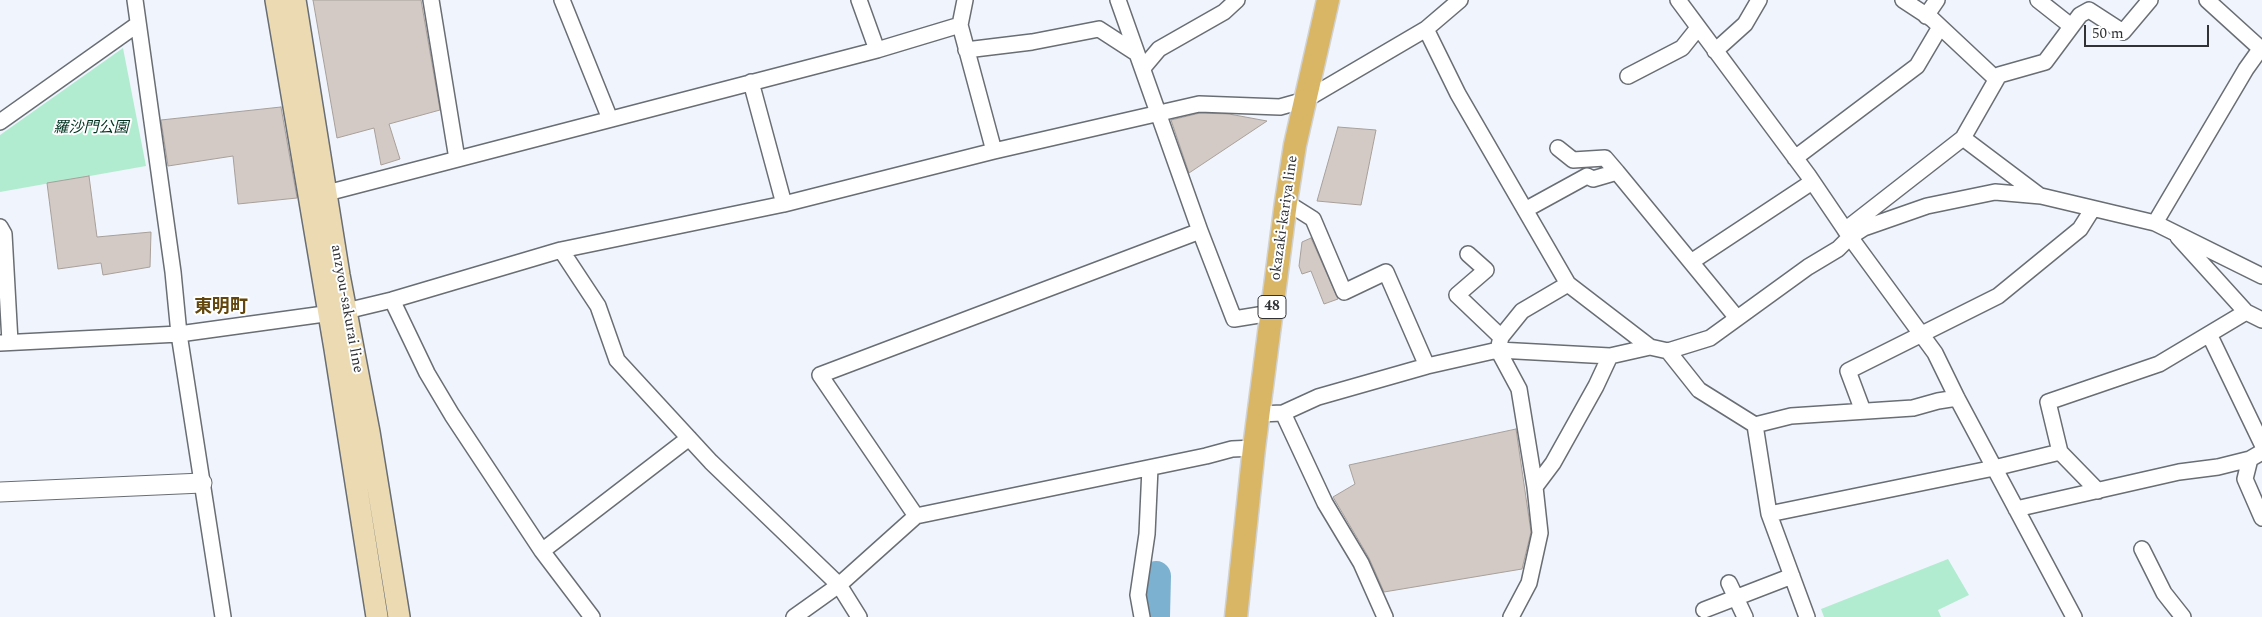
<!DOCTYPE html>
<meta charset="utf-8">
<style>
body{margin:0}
#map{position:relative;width:2262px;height:617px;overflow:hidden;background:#f0f5fd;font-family:Spectral,serif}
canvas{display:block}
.scale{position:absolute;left:2084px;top:25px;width:125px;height:22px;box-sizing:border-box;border:2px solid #303235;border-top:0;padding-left:6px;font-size:15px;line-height:18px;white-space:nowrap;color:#303235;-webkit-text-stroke:4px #fff;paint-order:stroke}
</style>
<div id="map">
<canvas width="2262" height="617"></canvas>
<div class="scale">50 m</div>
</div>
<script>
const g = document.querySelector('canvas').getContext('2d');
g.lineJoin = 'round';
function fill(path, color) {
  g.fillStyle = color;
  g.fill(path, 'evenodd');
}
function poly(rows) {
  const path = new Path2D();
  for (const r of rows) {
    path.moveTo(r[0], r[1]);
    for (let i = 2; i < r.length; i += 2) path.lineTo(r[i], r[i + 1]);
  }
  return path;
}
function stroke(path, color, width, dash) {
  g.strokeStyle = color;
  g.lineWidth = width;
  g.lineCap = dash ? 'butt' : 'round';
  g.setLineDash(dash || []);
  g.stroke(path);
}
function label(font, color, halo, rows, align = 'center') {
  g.font = font + ' Spectral,"Noto Sans JP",serif';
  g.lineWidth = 4;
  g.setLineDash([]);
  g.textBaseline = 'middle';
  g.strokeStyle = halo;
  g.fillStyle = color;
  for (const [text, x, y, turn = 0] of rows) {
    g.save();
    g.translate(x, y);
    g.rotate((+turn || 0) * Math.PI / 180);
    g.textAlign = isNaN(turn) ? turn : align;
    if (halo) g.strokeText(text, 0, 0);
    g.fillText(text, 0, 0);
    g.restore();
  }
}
fill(poly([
 [123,48,146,166,0,192,0,135],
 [1948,559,1969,595,1938,610,1941,617,1824,617,1821,609]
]), '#b2ecd0');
stroke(poly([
 [1155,617,1156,576]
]), '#7db1d0', 30);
const building = poly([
 [313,0,421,0,440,110,389,124,400,159,381,165,374,128,337,138,313,0],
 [281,107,297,198,238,204,233,156,168,166,161,120,281,107],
 [1200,113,1229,114,1267,121,1189,173,1171,120,1200,113],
 [1338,127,1376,130,1361,205,1317,201,1338,127],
 [89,176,97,237,151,232,150,267,103,275,101,263,58,269,47,183,89,176],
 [1311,238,1338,299,1324,304,1311,271,1302,274,1299,266,1302,242,1311,238],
 [1516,429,1531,532,1522,569,1384,592,1369,558,1333,497,1355,484,1349,465,1516,429]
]);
fill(building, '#d3cac5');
stroke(building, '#a89f9b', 1);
const minor = poly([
 [135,0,173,272,179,334,223,617],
 [431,0,457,159],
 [562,0,610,119],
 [859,0,877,50],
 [1118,0,1200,231,1234,319,1271,313],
 [1678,0,1808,175,1850,237,1935,353,1957,398,2074,617],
 [1903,0,1932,19,1996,79],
 [2038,0,2071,26],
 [2207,0,2262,50],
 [1926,16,1937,0],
 [960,25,965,0],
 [1426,29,1458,94,1568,284,1650,347],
 [966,50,1032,42,1099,29,1136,53],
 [1715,51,1745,24,1759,0],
 [1143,68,1159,49,1224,12,1237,0],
 [1628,76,1682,48,1698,28],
 [751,82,784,204],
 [0,122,138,24],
 [1963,138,1999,75,2045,62,2080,15,2089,10,2123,32,2150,0],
 [1558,148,1573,160,1605,158,1617,172],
 [1795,158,1917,66,1940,27],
 [327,193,877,50,960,25,994,151],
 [1286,202,1313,219,1344,292,1386,272,1427,366],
 [1525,210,1587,176,1593,179,1617,172,1737,318],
 [2155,223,2246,69,2261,48],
 [0,227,4,234,10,342],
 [1845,230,1963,138,2040,196],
 [2178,237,2246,312],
 [561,250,598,306,617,360,711,462,839,585,859,617],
 [1468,254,1486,270,1457,295,1501,337],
 [1691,262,1812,182],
 [392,300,427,373,452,415,542,551,592,617],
 [2209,334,2262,444],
 [0,343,179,334,346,311,392,300,561,250,784,204,994,151,1199,104,1280,107,1305,100,1426,29,1460,0],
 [1668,351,1699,390,1755,425,1791,416,1913,408,1938,401,1957,398],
 [1863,411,1848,371,1998,296,2080,229,2092,210],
 [1283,413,1325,503,1361,563,1385,617],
 [1259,414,1283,413,1318,397,1427,366,1498,350,1610,356,1650,347,1668,351,1710,338,1808,267,1838,249,1850,237,1864,228,1927,206,1995,192,2041,196,2155,223,2262,276],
 [1755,425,1769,514],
 [2060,452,2048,402,2159,364,2246,312,2262,320],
 [2250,459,2245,479,2262,518],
 [1535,487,1519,389,1498,350,1501,337,1522,311,1568,284],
 [2016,509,2179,472,2218,467,2250,459,2262,452],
 [916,516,820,375,1200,231],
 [2142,549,2164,593,2183,617],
 [542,551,689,438],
 [1729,583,1745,617],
 [1704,610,1792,576],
 [794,617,839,585,916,516,1206,456,1232,449,1254,448],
 [1142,617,1138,595,1147,534,1150,468],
 [1511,617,1529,583,1540,533,1535,487,1553,463,1596,386,1610,356],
 [1807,617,1769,514,1994,468,2060,452,2098,491]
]);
const tertiary = poly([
 [0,492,202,483]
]);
const secondary = poly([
 [276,0,335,349,377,617],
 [295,0,339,275,369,432,399,617]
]);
const primary = poly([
 [1236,617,1254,448,1286,202,1295,145,1328,0]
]);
stroke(minor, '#696d74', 18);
stroke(tertiary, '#696d74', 21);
stroke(secondary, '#696d74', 24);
stroke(primary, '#d1d2d3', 25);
stroke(minor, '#fff', 15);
stroke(tertiary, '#fff', 19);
stroke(secondary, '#ecdbb2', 21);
stroke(primary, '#d9b666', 22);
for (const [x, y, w] of [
 [1272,307,28]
]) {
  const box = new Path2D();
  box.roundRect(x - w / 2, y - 11.5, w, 23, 4);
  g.fillStyle = '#fff';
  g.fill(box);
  stroke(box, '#303235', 1);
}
label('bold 14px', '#303235', null, [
 ["48",1272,307]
]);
label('italic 15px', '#013321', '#fff', [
 ["羅沙門公園",91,129]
]);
label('15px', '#303235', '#fff', [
 ["okazaki-kariya line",1285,218,-82],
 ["anzyou-sakurai line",346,309,80]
]);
label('bold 18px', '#62460b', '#fff', [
 ["東明町",221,308]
]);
</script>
